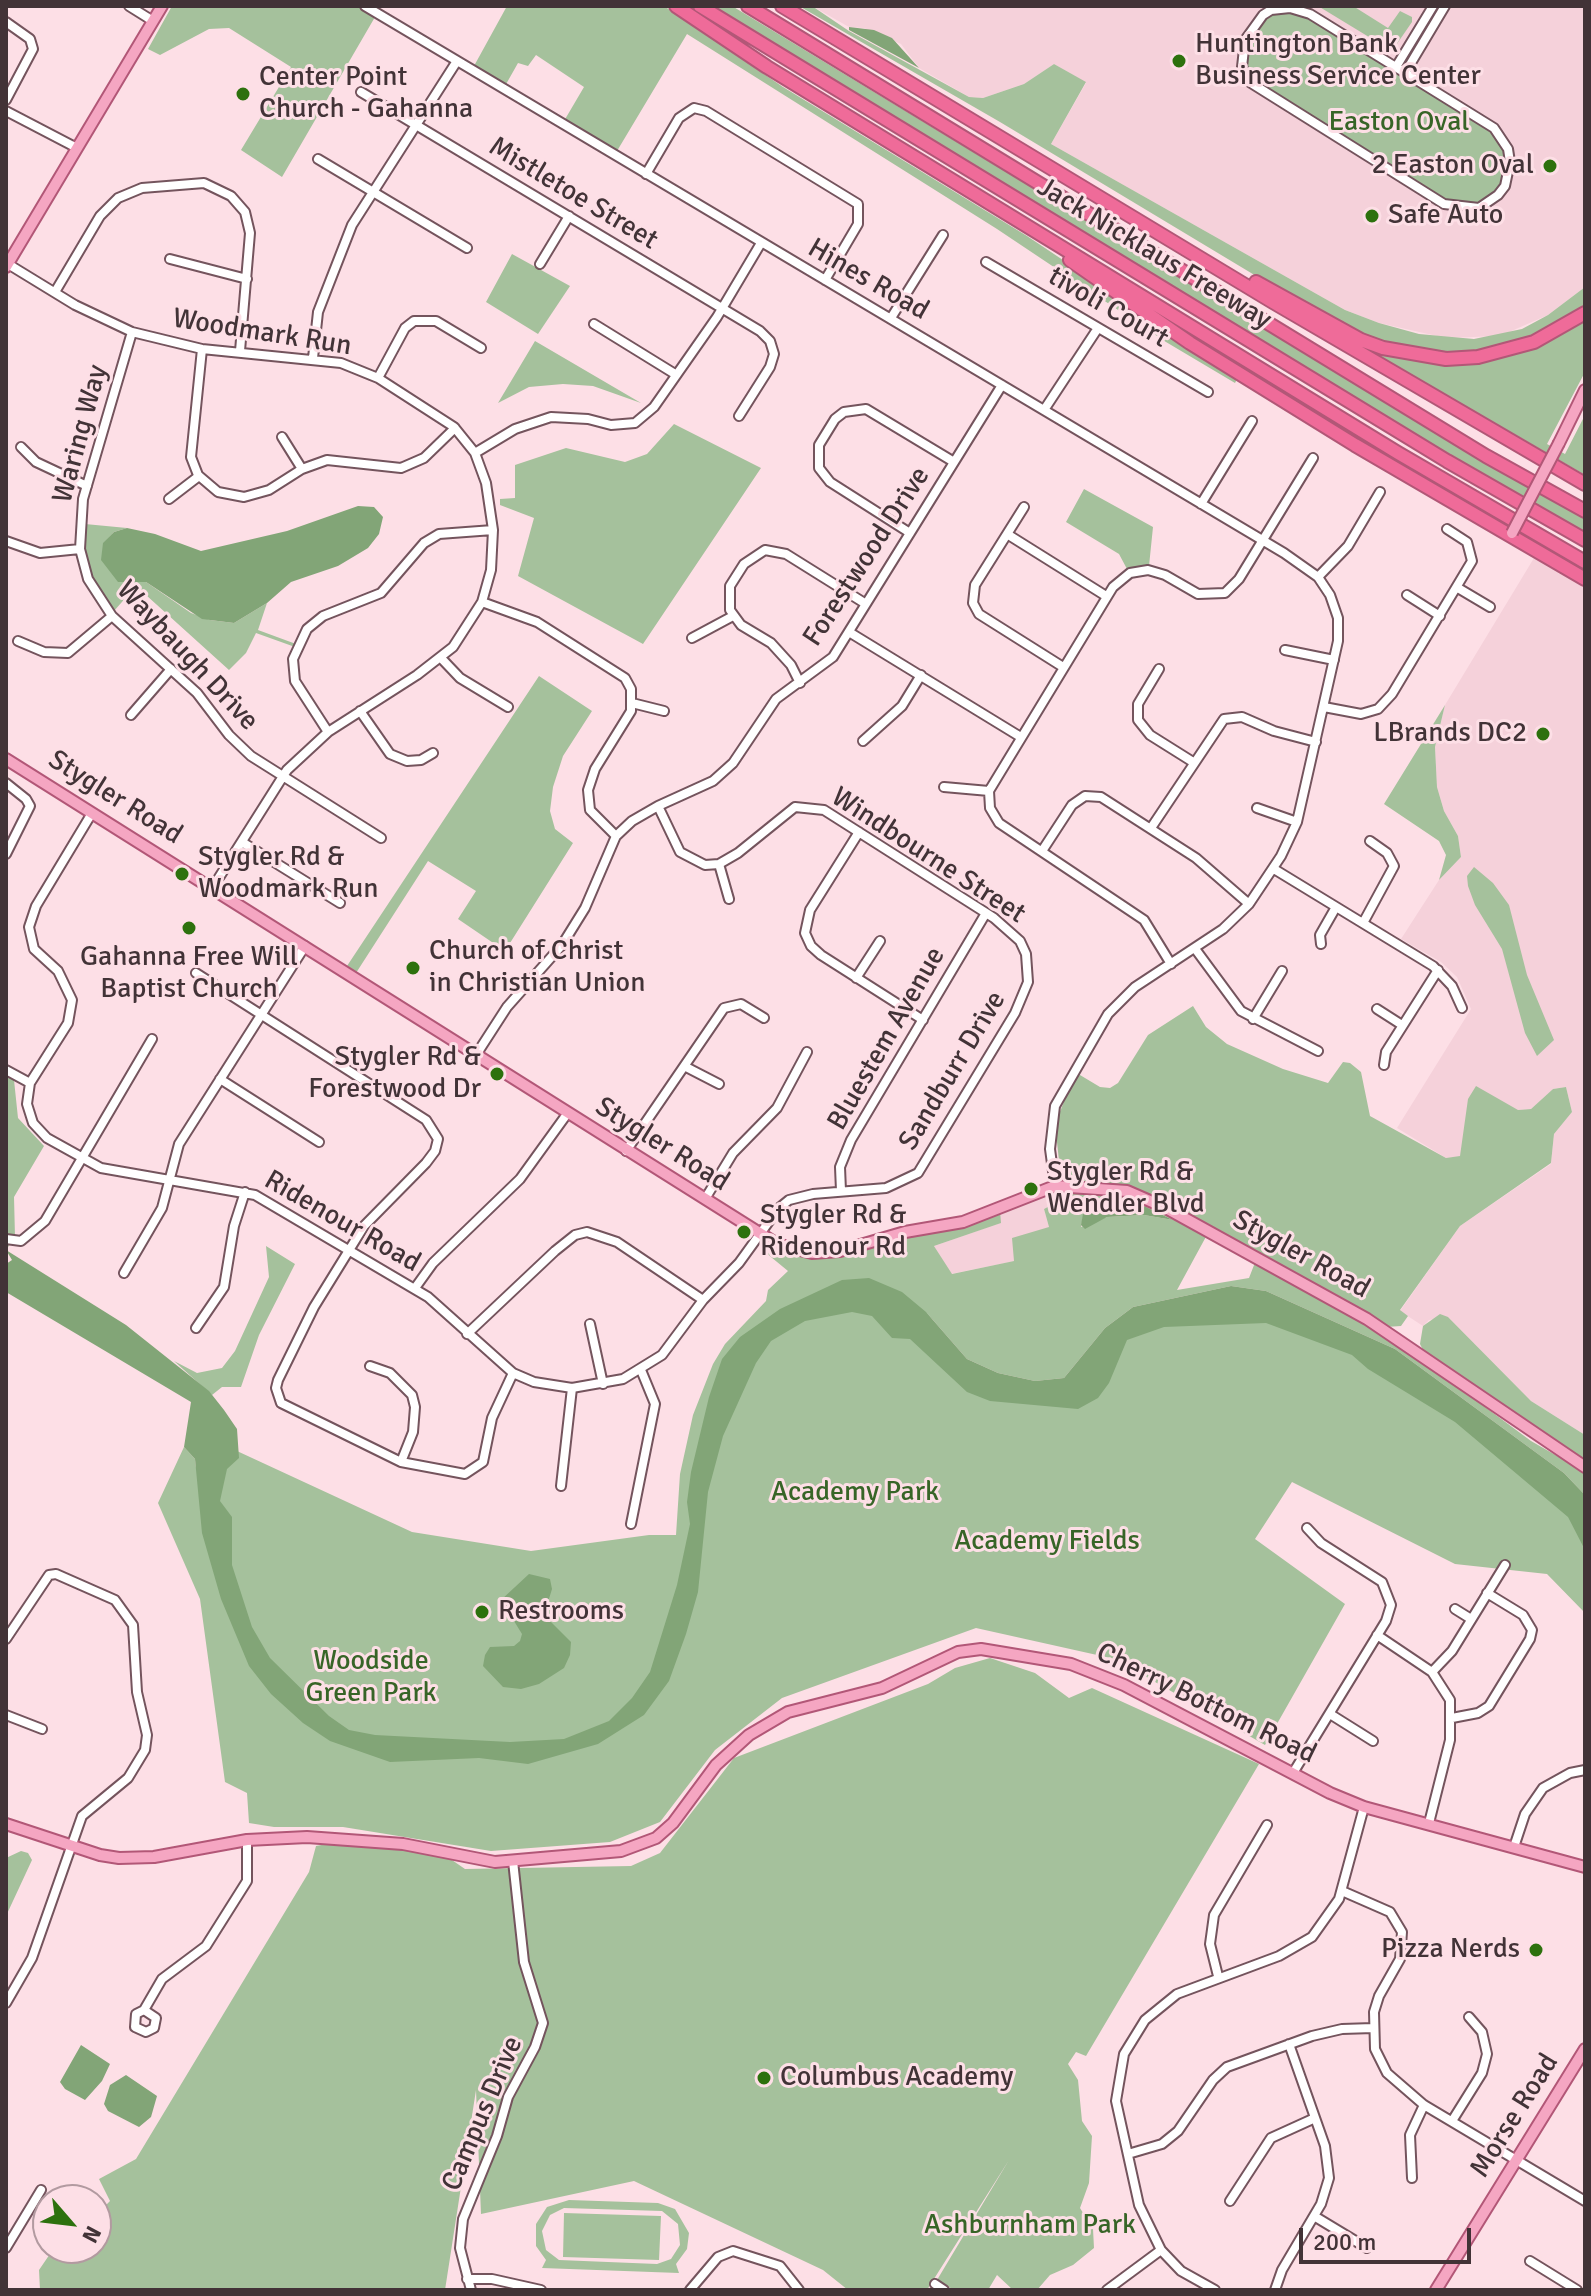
<!DOCTYPE html>
<style>
body{margin:0}
#map{position:relative;width:1591px;height:2296px;overflow:hidden;background:#fddfe6;font-family:Signika,sans-serif}
canvas{display:block}
.frame{position:absolute;inset:0;border:8px solid #423337;pointer-events:none}
.north{position:absolute;left:32px;top:2184px;width:80px;height:80px;box-sizing:border-box;background:#fddfe6;border:2px solid #b29aa0;border-radius:50%;rotate:118deg;font-size:22px;font-weight:700;line-height:32px;text-align:center;color:#423337}
.north::after{content:'';display:block;margin:auto;width:28px;height:36px;background:#2d710d;clip-path:polygon(50% 0,100% 100%,50% 72%,0 100%)}
.scale{position:absolute;left:1299px;top:2228px;width:172px;height:36px;box-sizing:border-box;border:4px solid #423337;border-top:0;padding-left:10px;font-size:24px;line-height:28px;white-space:nowrap;color:#423337;-webkit-text-stroke:6px #fddfe6;paint-order:stroke}
</style>
<div id="map">
<canvas width="1591" height="2296"></canvas>
<div class="frame"></div>
<div class="north">N</div>
<div class="scale">200 m</div>
</div>
<script>
const g = document.querySelector('canvas').getContext('2d');
g.lineJoin = 'round';
function fill(path, color) {
  g.fillStyle = color;
  g.fill(path, 'evenodd');
}
function poly(rows) {
  const path = new Path2D();
  for (const r of rows) {
    path.moveTo(r[0], r[1]);
    for (let i = 2; i < r.length; i += 2) path.lineTo(r[i], r[i + 1]);
  }
  return path;
}
function stroke(path, color, width, dash) {
  g.strokeStyle = color;
  g.lineWidth = width;
  g.lineCap = dash ? 'butt' : 'round';
  g.setLineDash(dash || []);
  g.stroke(path);
}
function label(font, color, halo, rows, align = 'center') {
  g.font = font + ' Signika,sans-serif';
  g.lineWidth = 6;
  g.setLineDash([]);
  g.textBaseline = 'middle';
  g.strokeStyle = halo;
  g.fillStyle = color;
  for (const [text, x, y, turn = 0] of rows) {
    g.save();
    g.translate(x, y);
    g.rotate((+turn || 0) * Math.PI / 180);
    g.textAlign = isNaN(turn) ? turn : align;
    if (halo) g.strokeText(text, 0, 0);
    g.fillText(text, 0, 0);
    g.restore();
  }
}
fill(poly([
 [812,6,1585,6,1585,287,1548,315,1500,336,1446,338,1379,323,1345,310,1051,144,1086,83,1054,64,1024,84,983,98,969,97,919,68,901,44,864,28,849,27],
 [1534,558,1585,586,1585,1435,1531,1401,1448,1317,1429,1320,1423,1326,1400,1311,1460,1226,1551,1164,1554,1134,1572,1112,1566,1087,1553,1089,1531,1109,1518,1110,1463,1145,1460,1157,1446,1158,1397,1128,1471,1009,1457,977,1441,962,1401,939,1439,880,1461,857,1458,836,1444,811,1437,787,1435,747,1445,705],
 [1053,1190,1079,1190,1044,1209,1049,1227,1015,1261,951,1274,934,1246,1000,1223,1000,1211]
]), '#f5d1da');
fill(poly([
 [172,6,357,6,375,17,282,177,241,150,291,67,229,28,209,29,160,55,148,49],
 [507,6,664,6,783,87,1027,236,1238,377,1235,383,1166,342,997,229,687,34,617,151,564,121,584,87,536,55,528,66,518,63,505,86,474,66],
 [712,6,732,6,1436,432,1585,519,1585,532,1441,449],
 [799,6,812,6,849,31,969,97,983,98,1024,84,1054,64,1086,82,1051,144,1345,310,1379,323,1419,334,1474,339,1522,329,1548,315,1585,287,1585,309,1551,331,1500,349,1437,355,1385,346,1301,303,1000,122],
 [1318,6,1353,6,1388,28,1400,11,1412,17,1412,22,1392,51],
 [1271,10,1302,11,1502,138,1509,175,1490,202,1455,208,1258,89,1241,58,1242,49],
 [512,254,570,286,538,334,486,302],
 [1585,318,1585,372,1547,444,1565,454,1585,415,1585,475,1365,348,1461,362],
 [535,341,641,403,593,386,563,384,529,387,498,403],
 [674,424,761,468,643,644,518,576,534,518,500,505,500,499,515,498,515,465,566,448,625,462,647,454],
 [1084,489,1153,527,1149,566,1127,569,1119,554,1066,522],
 [85,524,127,528,114,532,103,544,123,582,146,582,191,613,210,620,234,623,267,603,258,630,296,644,295,647,256,633,246,653,229,670,136,586,114,611,93,579,84,548],
 [539,676,592,711,563,756,553,787,550,811,555,829,573,843,505,951,458,919,476,891,428,861,356,973,347,966],
 [1445,705,1435,747,1437,787,1444,811,1458,836,1461,857,1439,880,1446,855,1439,841,1384,804],
 [1474,867,1493,883,1509,905,1527,975,1554,1040,1537,1056,1525,1033,1502,949,1475,905,1468,886,1467,876],
 [1193,1006,1206,1027,1227,1044,1283,1069,1328,1083,1343,1062,1350,1063,1361,1072,1370,1116,1446,1158,1460,1156,1468,1099,1476,1086,1518,1110,1531,1109,1553,1089,1566,1087,1572,1112,1554,1134,1551,1163,1460,1226,1400,1310,1408,1316,1401,1326,1386,1327,1159,1200,1061,1179,1055,1124,1074,1077,1080,1075,1100,1087,1110,1088,1118,1083,1148,1035],
 [6,1076,14,1080,18,1118,44,1146,14,1197,15,1237,6,1250],
 [1079,1190,1125,1194,1208,1233,1177,1290,1249,1278,1256,1260,1404,1347,1531,1441,1585,1472,1585,1495,1564,1473,1395,1349,1266,1291,1231,1286,1133,1307,1105,1328,1064,1378,1035,1381,998,1373,967,1359,926,1312,970,1371,1057,1390,1120,1333,1231,1298,1384,1359,1585,1514,1585,1613,1547,1574,1455,1564,1292,1482,1255,1539,1345,1604,1265,1745,1115,1659,976,1628,782,1698,715,1750,660,1822,610,1842,491,1851,343,1827,274,1827,249,1823,247,1793,225,1782,200,1599,158,1503,184,1447,195,1459,196,1468,224,1445,412,1532,531,1551,649,1535,676,1535,680,1474,693,1415,713,1364,725,1344,766,1301,768,1290,788,1271,760,1248,766,1245,810,1258,845,1256,906,1237,969,1225,1000,1211,1001,1223,934,1246,952,1274,1014,1261,1012,1238,1049,1227,1044,1209],
 [1087,1197,1140,1204,1173,1220,1144,1215,1107,1217,1081,1227],
 [266,1246,295,1264,259,1335,241,1387,222,1387,212,1395,174,1361,197,1373,222,1368,235,1351,269,1277],
 [1440,1314,1448,1317,1531,1401,1585,1435,1585,1463,1533,1431,1424,1352,1420,1344,1423,1326],
 [990,1658,1035,1673,1069,1698,1092,1688,1259,1764,1086,2056,1076,2052,1068,2064,1078,2080,1082,2121,1092,2136,1089,2183,1080,2208,1093,2229,1094,2248,1073,2265,1050,2275,1037,2290,1013,2290,997,2275,988,2290,954,2290,937,2280,1009,2160,927,2290,848,2290,823,2270,634,2181,481,2214,476,2090,445,2290,40,2290,39,2270,54,2248,96,2248,96,2215,110,2201,99,2179,136,2159,309,1872,316,1846,332,1843,408,1849,449,1858,465,1869,631,1866,660,1853,734,1758,928,1684,955,1668],
 [21,1851,28,1853,32,1860,6,1916,6,1858],
 [569,2200,658,2203,675,2209,689,2233,687,2249,676,2264,679,2273,542,2268,546,2260,536,2246,536,2224,547,2207],
 [564,2208,662,2211,678,2224,680,2245,671,2259,657,2264,559,2260,546,2250,542,2231,550,2215],
 [564,2213,661,2216,659,2260,563,2257]
]), '#a5c19c');
fill(poly([
 [849,27,874,30,892,38,919,68,849,30],
 [358,506,374,507,383,517,379,534,368,548,338,566,291,582,267,603,234,623,202,619,146,582,118,582,101,560,103,543,114,532,127,528,155,534,201,551,287,531],
 [1086,1197,1140,1204,1173,1220,1144,1215,1107,1217,1085,1229,1081,1225],
 [6,1250,126,1325,209,1391,224,1410,237,1429,239,1458,227,1469,220,1501,232,1517,232,1565,252,1627,270,1658,329,1716,349,1730,375,1735,510,1742,564,1739,609,1721,632,1698,650,1672,677,1585,690,1524,687,1502,691,1472,709,1397,722,1359,740,1337,780,1309,842,1280,869,1278,902,1292,926,1312,967,1359,998,1373,1035,1381,1064,1378,1105,1328,1133,1307,1231,1286,1266,1291,1395,1349,1564,1473,1585,1495,1585,1550,1568,1517,1455,1422,1368,1369,1352,1355,1266,1323,1164,1327,1127,1340,1109,1383,1098,1398,1078,1409,990,1401,967,1392,910,1339,892,1338,872,1316,852,1312,805,1321,771,1341,756,1363,723,1436,708,1492,698,1592,686,1634,669,1681,644,1715,598,1744,528,1764,479,1758,390,1762,330,1741,303,1723,271,1694,249,1666,221,1599,202,1533,195,1459,184,1447,191,1402,6,1292,6,1264,12,1260],
 [529,1574,550,1579,552,1589,544,1615,571,1642,570,1655,564,1668,539,1684,521,1689,503,1687,483,1666,485,1655,490,1647,514,1646,520,1641,522,1634,501,1600],
 [81,2045,110,2064,102,2081,85,2100,65,2089,60,2082],
 [126,2075,157,2096,151,2117,139,2127,108,2111,104,2104,110,2085]
]), '#82a577');
const minor = poly([
 [129,6,153,21],
 [365,6,1284,553,1318,577,1330,595,1338,618,1338,641,1297,822,1281,856,1249,904,1223,929,1135,987,1108,1014,1055,1106,1050,1149,1055,1186],
 [1290,8,1310,14,1494,128,1508,149,1510,162,1505,186,1498,195,1479,208,1444,204,1251,83,1242,67,1245,40,1263,15,1271,10,1290,8],
 [6,22,30,39,33,49,6,100],
 [1396,67,1433,6],
 [1405,73,1445,6],
 [361,92,760,331,770,341,774,354,770,367,739,416],
 [6,111,77,148],
 [318,159,467,248],
 [646,174,679,118,694,108,706,111,858,204,858,224,825,280],
 [170,259,247,279],
 [986,262,1208,392],
 [8,264,75,305,132,332,202,349,341,363,378,378,454,427,475,453,486,483,493,530,491,570,482,602,453,647,417,675,328,732,287,770,213,887],
 [540,264,569,216],
 [55,292,100,216,118,198,142,188,204,183,231,196,245,212,250,233,240,351],
 [891,318,943,235],
 [594,324,675,374],
 [132,332,83,499,80,549,88,579,112,616,197,693,229,735,251,756,381,838],
 [202,349,191,457,198,475,218,492,244,497,269,490,302,469,327,460,401,468,424,458,455,428],
 [313,358,318,312,352,225,457,61],
 [378,378,405,328,414,321,436,321,481,348],
 [1044,410,1098,328],
 [282,437,302,469],
 [21,447,36,462,87,486],
 [475,453,515,429,551,417,588,419,611,425,635,423,654,407,717,317,761,243],
 [169,499,199,476],
 [1201,504,1252,421],
 [1024,507,975,585,973,603,979,614,1063,667],
 [910,533,830,482,819,468,819,445,835,419,844,412,866,409,954,462],
 [1007,534,1106,596],
 [6,541,40,553,80,549],
 [1318,577,1348,546,1380,492],
 [1458,588,1490,607],
 [1407,595,1440,616],
 [482,602,537,622,625,678,631,689,631,711,595,769,588,790,590,810,616,836],
 [849,632,1019,736],
 [692,638,733,616],
 [18,641,44,652,68,653,112,616],
 [1285,650,1334,660],
 [441,658,460,678,508,707],
 [1159,669,1138,704,1138,720,1150,735,1193,762],
 [800,683,791,665,771,643,741,625,730,610,730,586,744,564,765,550,786,554,866,604],
 [632,703,664,711],
 [1324,707,1361,714,1378,709,1392,694,1472,561,1467,542,1447,529],
 [360,711,390,754,407,761,421,760,433,753],
 [131,715,171,669],
 [328,732,295,681,293,659,307,629,323,616,381,593,424,543,439,534,493,530],
 [863,741,902,706,921,675],
 [6,783,26,799,30,806,6,854],
 [944,787,989,791],
 [1257,808,1297,822],
 [92,813,36,906,29,927,34,949,58,971,72,1000,68,1023,30,1083,27,1104,33,1123,47,1138,101,1168,255,1195,428,1297,513,1373,534,1382,572,1388,623,1379,662,1355,703,1300,739,1263,778,1209,789,1200,813,1194,886,1188,918,1173,1015,1013,1028,982,1026,954,1020,941,994,918,824,810,795,807,738,853,719,864,705,865,680,852,658,806],
 [1151,828,1224,719,1242,717,1274,731,1316,742],
 [859,832,810,910,805,933,811,946,821,955,923,1020],
 [242,842,340,903],
 [1042,851,1072,805,1085,796,1101,797,1196,858,1249,904],
 [719,864,729,899],
 [1274,869,1433,966,1452,986,1462,1008],
 [1363,923,1394,866,1387,853,1370,841],
 [1321,944,1320,935,1336,907],
 [1196,950,1241,1011,1318,1051],
 [1171,964,1144,920,999,823,990,808,989,791,1113,587,1130,573,1148,570,1165,575,1198,594,1225,593,1239,579,1313,458],
 [196,973,426,1120,438,1139,435,1151,426,1163,364,1226,314,1307,278,1380,276,1388,281,1403,401,1462,465,1474,483,1462,492,1418,513,1373],
 [856,978,880,941],
 [1377,1009,1402,1025],
 [1253,1019,1282,971],
 [476,1055,507,1007,562,945,585,908,616,836,632,821,658,806,713,781,733,763,776,699,833,657,1002,385],
 [1384,1065,1386,1052,1438,970],
 [686,1067,719,1084],
 [6,1070,30,1083],
 [220,1079,319,1142],
 [626,1151,724,1008,741,1004,764,1018],
 [841,1191,840,1167,851,1140,986,913],
 [705,1199,733,1153,777,1108,807,1052],
 [6,1239,21,1241,45,1221,152,1039],
 [124,1273,162,1208,179,1144,305,946],
 [415,1288,433,1263,520,1179,567,1114],
 [590,1324,603,1384],
 [196,1328,224,1287,234,1226,245,1192],
 [467,1334,555,1251,575,1235,587,1232,617,1242,703,1300],
 [370,1366,390,1373,412,1395,415,1407,413,1432,401,1462],
 [561,1486,572,1388],
 [631,1524,655,1404,641,1370],
 [1455,1609,1471,1619],
 [1377,1635,1432,1672,1450,1700,1450,1740,1429,1823],
 [6,1639,49,1575,56,1574,115,1600,133,1625,137,1692,147,1735,145,1750,128,1778,82,1816,32,1958,6,2003],
 [1432,1672,1452,1651,1505,1565],
 [1330,1714,1373,1741],
 [6,1715,42,1729],
 [1452,1718,1478,1713,1489,1706,1530,1639,1532,1630,1523,1615,1487,1593],
 [1293,1773,1386,1621,1391,1605,1382,1582,1321,1543,1307,1528],
 [1514,1847,1525,1814,1543,1788,1570,1773,1585,1770],
 [1342,1891,1390,1912,1402,1932,1400,1959,1379,1996,1374,2012,1375,2049,1387,2073,1424,2105,1585,2201],
 [1218,1976,1210,1944,1214,1915,1267,1825],
 [144,2010,156,2018,154,2028,146,2032,135,2027,136,2014,144,2010,162,1979,206,1946,247,1881,247,1840],
 [1452,2121,1482,2073,1487,2054,1482,2032,1469,2017],
 [1128,2154,1162,2144,1178,2131,1213,2080,1227,2067,1312,2036,1342,2029,1373,2028],
 [1412,2178,1410,2135,1424,2105],
 [1230,2201,1271,2138,1315,2118],
 [1314,2216,1367,2248],
 [6,2248,41,2190],
 [1530,2261,1577,2290],
 [467,2279,492,2279,541,2290],
 [935,2284,944,2290],
 [471,2290,460,2248,463,2219,497,2136,508,2097,535,2047,543,2023,524,1962,513,1861],
 [690,2290,718,2257,733,2251,780,2266,799,2290],
 [1107,2290,1161,2250],
 [1215,2290,1181,2271,1161,2250,1139,2205,1116,2101,1124,2054,1145,2020,1177,1994,1279,1956,1312,1937,1339,1899,1364,1807],
 [1275,2290,1282,2270,1321,2204,1329,2178,1325,2146,1289,2044]
]);
const major = poly([
 [6,267,162,6],
 [1559,443,1585,390],
 [6,759,777,1244,812,1253,840,1251,905,1232,963,1222,1055,1186,1127,1191,1166,1208,1367,1319,1585,1467],
 [6,1824,100,1855,119,1858,154,1857,247,1840,307,1837,403,1844,495,1862,621,1851,656,1838,673,1823,716,1765,749,1735,788,1712,882,1688,958,1652,981,1649,1071,1664,1124,1685,1330,1793,1364,1807,1585,1867],
 [1436,2290,1585,2049]
]);
const highway = poly([
 [676,6,767,67,1398,453,1585,562],
 [700,6,1447,461,1585,540],
 [748,6,1486,456,1585,511],
 [782,6,1273,302,1585,484],
 [1070,260,1190,343,1355,445,1585,579],
 [1256,282,1361,340,1383,348,1446,359,1478,357,1534,342,1585,313]
]);
stroke(minor, '#74545d', 12);
stroke(major, '#b25777', 14);
stroke(highway, '#b25777', 16);
stroke(minor, '#fff', 8);
stroke(major, '#f5a6c2', 10);
stroke(highway, '#ef6b99', 12);
const majorBridge = poly([
 [1512,533,1559,443]
]);
stroke(majorBridge, '#b25777', 14, []);
stroke(majorBridge, '#f5a6c2', 10);
for (const [x, y, r, color] of [
 [1179,61,8,"#2d710d"],
 [243,94,8,"#2d710d"],
 [1550,166,8,"#2d710d"],
 [1372,216,8,"#2d710d"],
 [1543,734,8,"#2d710d"],
 [182,874,8,"#2d710d"],
 [189,928,8,"#2d710d"],
 [413,968,8,"#2d710d"],
 [497,1074,8,"#2d710d"],
 [1031,1189,8,"#2d710d"],
 [744,1232,8,"#2d710d"],
 [482,1612,8,"#2d710d"],
 [1536,1950,8,"#2d710d"],
 [764,2078,8,"#2d710d"]
]) {
  const dot = new Path2D();
  dot.arc(x, y, r, 0, 2 * Math.PI);
  g.fillStyle = color;
  g.fill(dot);
  stroke(dot, '#fddfe6', 3);
}
label('28px', '#423337', '#fddfe6', [
 ["Huntington Bank",1195,45],
 ["Business Service Center",1195,77],
 ["Center Point",259,78],
 ["Church - Gahanna",259,110],
 ["2 Easton Oval",1534,166,"right"],
 ["Safe Auto",1388,216],
 ["LBrands DC2",1527,734,"right"],
 ["Stygler Rd &",198,858],
 ["Woodmark Run",198,890],
 ["Church of Christ",429,952],
 ["in Christian Union",429,984],
 ["Gahanna Free Will",189,958,"center"],
 ["Baptist Church",189,990,"center"],
 ["Stygler Rd &",481,1058,"right"],
 ["Forestwood Dr",481,1090,"right"],
 ["Stygler Rd &",1047,1173],
 ["Wendler Blvd",1047,1205],
 ["Stygler Rd &",760,1216],
 ["Ridenour Rd",760,1248],
 ["Restrooms",498,1612],
 ["Pizza Nerds",1520,1950,"right"],
 ["Columbus Academy",780,2078]
], 'left');
label('28px', '#376527', '#fddfe6', [
 ["Easton Oval",1399,123],
 ["Academy Park",855,1493],
 ["Academy Fields",1047,1542],
 ["Woodside",371,1662],
 ["Green Park",371,1694],
 ["Ashburnham Park",1030,2226]
]);
label('28px', '#423337', '#fddfe6', [
 ["Mistletoe Street",573,194,31],
 ["Jack Nicklaus Freeway",1154,254,31],
 ["Hines Road",868,280,30],
 ["tivoli Court",1108,308,30],
 ["Woodmark Run",262,333,9],
 ["Waring Way",81,434,-75],
 ["Forestwood Drive",867,557,-57],
 ["Waybaugh Drive",187,656,47],
 ["Stygler Road",115,798,32],
 ["Windbourne Street",928,856,33],
 ["Bluestem Avenue",887,1039,-60],
 ["Sandburr Drive",953,1071,-59],
 ["Stygler Road",662,1145,32],
 ["Ridenour Road",342,1222,30],
 ["Stygler Road",1301,1255,29],
 ["Cherry Bottom Road",1206,1704,26],
 ["Campus Drive",483,2114,-67],
 ["Morse Road",1515,2116,-58]
]);
</script>
